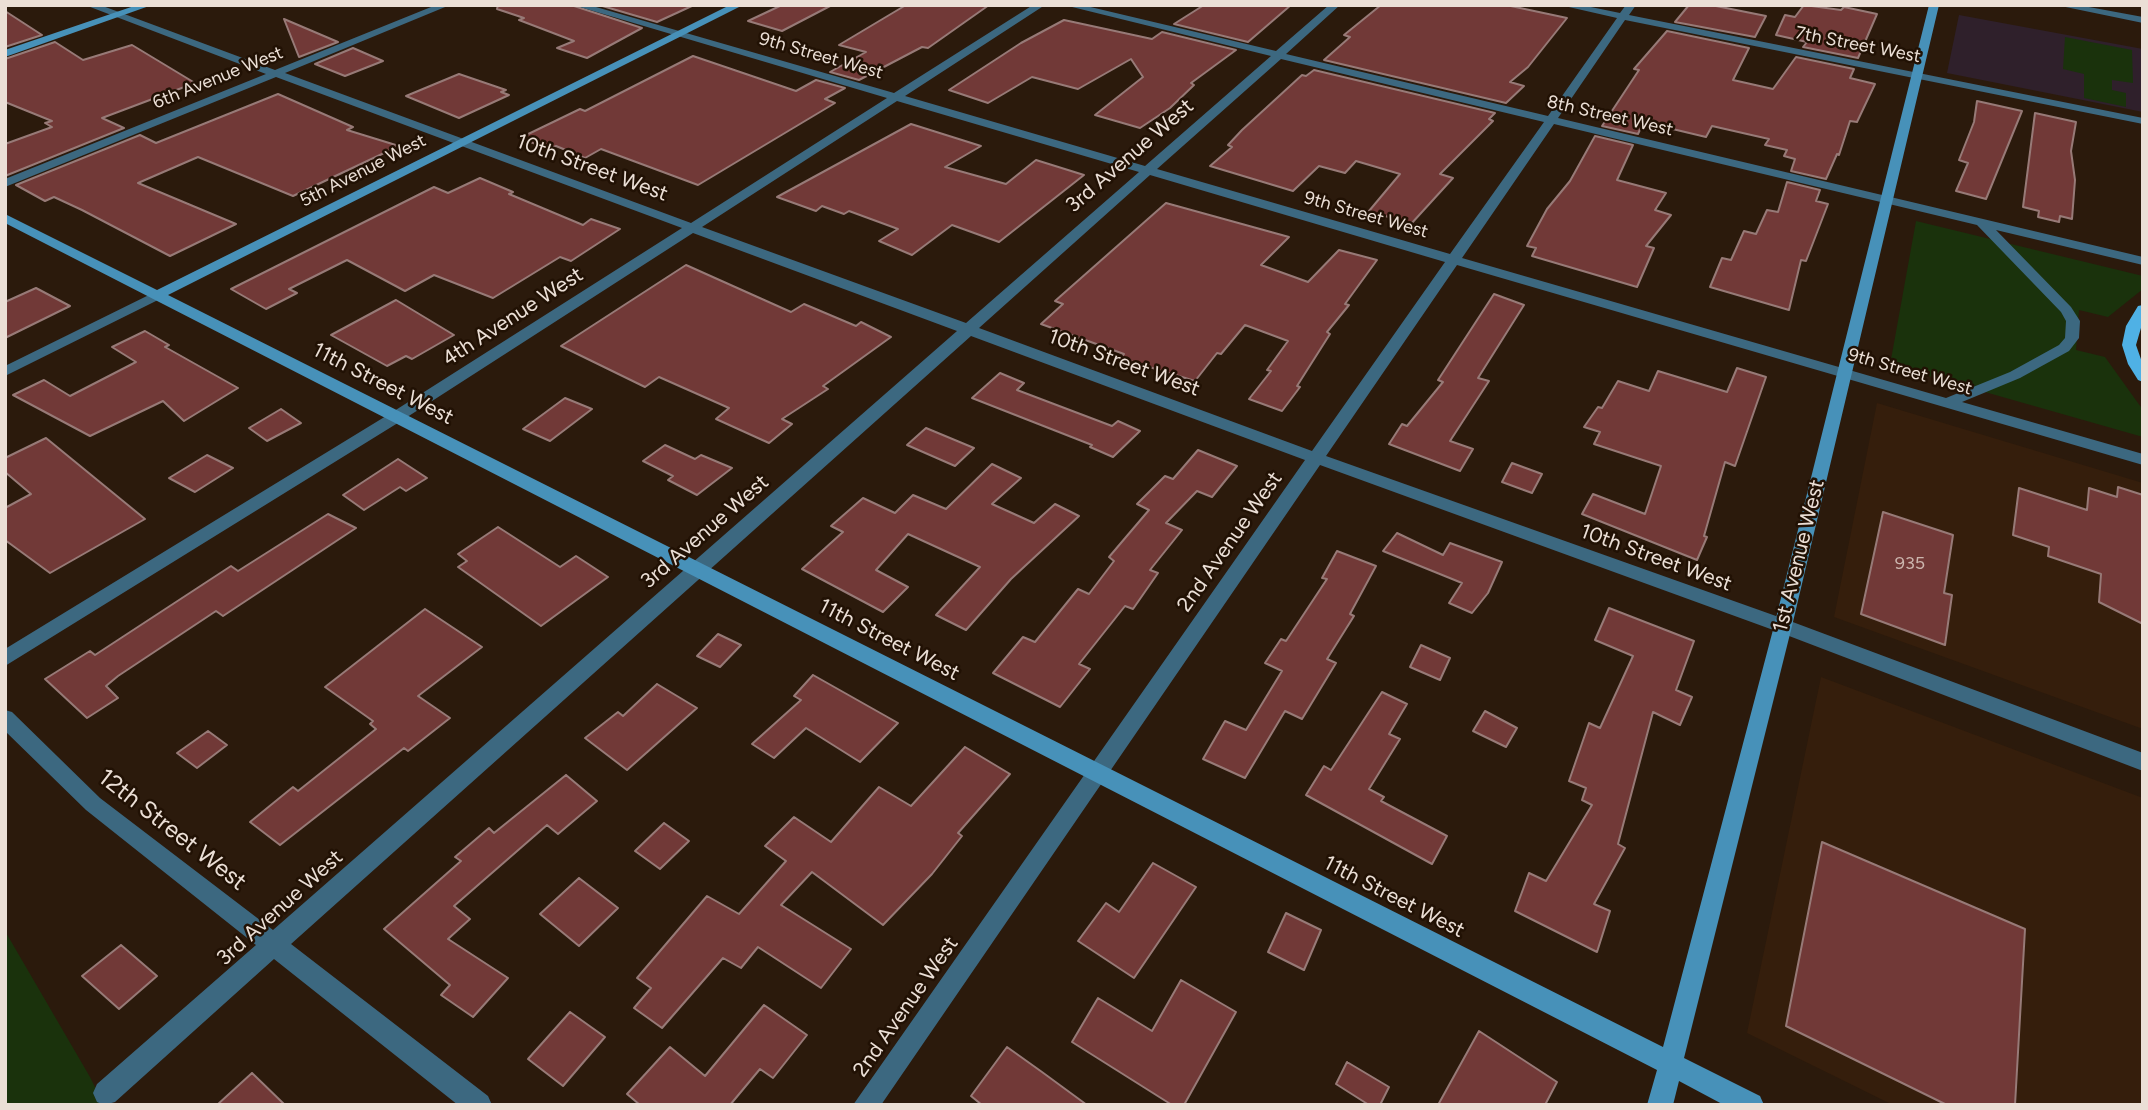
<!DOCTYPE html>
<style>
body{margin:0}
#map{position:relative;width:2148px;height:1110px;overflow:hidden;background:#2b1a0c;font-family:Figtree,sans-serif}
canvas{display:block}
.frame{position:absolute;inset:0;border:7px solid #ebdfd6;pointer-events:none}
</style>
<div id="map">
<canvas width="2148" height="1110"></canvas>
<div class="frame"></div>
</div>
<script>
const g = document.querySelector('canvas').getContext('2d');
g.lineJoin = 'round';
function fill(path, color) {
  g.fillStyle = color;
  g.fill(path, 'evenodd');
}
function poly(rows) {
  const path = new Path2D();
  for (const r of rows) {
    path.moveTo(r[0], r[1]);
    for (let i = 2; i < r.length; i += 2) path.lineTo(r[i], r[i + 1]);
  }
  return path;
}
function stroke(path, color, width, dash) {
  g.strokeStyle = color;
  g.lineWidth = width;
  g.lineCap = dash ? 'butt' : 'round';
  g.setLineDash(dash || []);
  g.stroke(path);
}
function label(font, color, halo, rows, align = 'center') {
  g.font = font + ' Figtree,sans-serif';
  g.lineWidth = 5;
  g.setLineDash([]);
  g.textBaseline = 'middle';
  g.strokeStyle = halo;
  g.fillStyle = color;
  for (const [text, x, y, turn = 0] of rows) {
    g.save();
    g.translate(x, y);
    g.rotate((+turn || 0) * Math.PI / 180);
    g.textAlign = isNaN(turn) ? turn : align;
    if (halo) g.strokeText(text, 0, 0);
    g.fillText(text, 0, 0);
    g.restore();
  }
}
fill(poly([
 [1877,403,2143,483,2143,729,1834,617],
 [1821,677,2143,798,2143,1105,1893,1105,1747,1033]
]), '#351e0c');
fill(poly([
 [1959,15,2143,49,2143,112,1947,73]
]), '#2f202b');
fill(poly([
 [2065,37,2132,50,2133,83,2112,80,2112,90,2126,93,2126,107,2084,98,2084,74,2063,69],
 [1916,221,2143,276,2143,289,2108,317,2079,310,2076,350,2105,357,2143,410,2143,437,1890,365],
 [5,931,90,1077,104,1105,5,1105]
]), '#1a320c');
const building = poly([
 [498,5,571,5,642,28,587,58,557,48,574,41,519,20,524,18,497,9,498,5],
 [599,5,694,5,657,22,599,5],
 [782,5,832,5,782,31,748,21,782,5],
 [906,5,989,5,928,48,922,47,859,80,830,72,866,52,839,45,906,5],
 [1204,5,1291,5,1248,42,1174,24,1204,5],
 [1381,5,1506,5,1567,18,1528,67,1510,82,1524,86,1506,103,1324,60,1350,37,1344,35,1381,5],
 [1689,5,1711,5,1766,16,1755,37,1675,22,1689,5],
 [1804,5,1841,10,1844,7,1877,14,1858,58,1803,47,1807,42,1776,35,1785,15,1795,17,1804,5],
 [5,11,42,35,5,47,5,11],
 [284,19,338,42,299,57,284,19],
 [1064,20,1152,39,1162,32,1236,50,1191,83,1194,85,1170,108,1140,128,1095,115,1143,77,1131,59,1078,89,1032,77,988,103,949,90,1021,43,1064,20],
 [1667,31,1749,48,1733,80,1773,89,1796,57,1854,69,1850,78,1875,84,1857,122,1850,121,1839,155,1837,154,1826,179,1791,171,1795,159,1784,156,1787,150,1765,145,1769,139,1712,126,1706,137,1660,126,1658,129,1642,125,1638,134,1602,126,1639,70,1634,69,1667,31],
 [55,42,83,60,132,45,195,83,102,118,124,128,5,176,5,144,52,127,45,123,52,121,5,102,5,59,55,42],
 [353,48,383,61,345,76,315,64,353,48],
 [693,56,796,91,816,80,845,88,825,99,835,103,698,185,601,149,585,158,556,146,549,149,520,138,580,109,585,111,693,56],
 [1314,70,1495,113,1489,119,1493,121,1440,174,1453,178,1411,224,1369,211,1400,174,1356,161,1345,173,1319,166,1293,191,1210,166,1232,147,1228,145,1242,130,1302,75,1306,76,1314,70],
 [459,74,506,90,501,92,509,95,459,118,406,96,459,74],
 [278,94,353,127,347,130,399,146,293,196,198,157,138,183,236,224,170,256,82,210,54,197,45,201,16,185,140,135,156,143,278,94],
 [1977,101,2022,111,1986,199,1956,191,1968,163,1959,160,1974,122,1977,101],
 [2035,113,2076,122,2071,151,2075,180,2072,219,2060,216,2059,222,2038,217,2039,211,2023,207,2035,113],
 [911,124,981,146,945,167,1006,184,1036,160,1084,175,999,242,952,225,912,255,879,241,898,229,849,211,844,214,822,206,816,211,777,197,911,124],
 [1595,136,1633,145,1617,180,1666,193,1655,210,1671,215,1646,246,1654,248,1637,287,1532,256,1536,248,1527,246,1547,209,1570,181,1595,136],
 [480,178,513,192,509,194,583,225,591,219,620,229,571,261,560,257,493,298,434,275,405,291,347,260,289,289,297,293,266,309,231,289,434,187,448,193,480,178],
 [1787,182,1820,190,1816,201,1828,204,1806,261,1801,260,1789,310,1710,287,1722,258,1731,260,1744,231,1756,234,1767,210,1778,212,1787,182],
 [1166,203,1289,237,1261,265,1308,282,1339,250,1377,260,1345,304,1349,305,1327,332,1330,334,1297,386,1300,387,1282,411,1249,399,1271,371,1267,370,1288,341,1245,325,1221,354,1217,353,1195,381,1120,358,1124,354,1041,324,1063,304,1055,301,1166,203],
 [686,265,791,312,804,304,856,326,861,322,891,337,823,386,828,389,782,419,792,424,769,443,716,419,729,408,659,377,645,387,561,346,686,265],
 [36,288,70,306,5,338,5,302,36,288],
 [1494,294,1524,305,1478,378,1489,381,1450,441,1473,449,1460,471,1389,444,1402,424,1407,426,1443,382,1438,380,1494,294],
 [396,300,454,335,412,359,406,356,387,366,331,335,396,300],
 [145,331,169,345,165,347,238,388,184,421,163,401,90,436,13,395,44,380,70,396,136,362,112,347,145,331],
 [1737,368,1766,377,1735,466,1725,462,1704,536,1707,537,1697,560,1582,514,1593,494,1645,514,1661,466,1594,444,1600,432,1584,427,1598,407,1602,408,1618,381,1649,391,1658,371,1727,392,1737,368],
 [1000,373,1024,383,1017,390,1112,426,1118,421,1140,431,1113,457,1090,447,1092,445,972,398,1000,373],
 [565,398,592,409,550,441,523,429,565,398],
 [281,409,301,423,267,441,249,428,281,409],
 [926,428,974,448,955,466,907,445,926,428],
 [46,438,145,519,50,573,5,540,5,508,31,494,5,472,5,458,46,438],
 [665,445,695,459,701,455,732,468,697,495,668,480,673,476,643,461,665,445],
 [1198,450,1237,466,1212,497,1197,491,1166,523,1182,530,1150,570,1158,573,1133,609,1125,606,1079,664,1090,669,1060,707,993,673,1023,637,1035,642,1078,589,1089,594,1114,561,1109,557,1149,510,1137,504,1165,476,1173,479,1198,450],
 [207,455,233,468,195,492,169,478,207,455],
 [398,459,427,478,406,491,400,487,364,510,343,495,398,459],
 [1512,463,1542,474,1532,493,1502,482,1512,463],
 [992,464,1021,478,992,504,1034,523,1055,504,1079,516,1011,579,966,630,936,615,980,567,908,534,876,570,908,587,883,612,802,569,843,532,831,526,863,498,895,513,913,495,946,509,992,464],
 [2118,487,2143,495,2143,624,2099,602,2101,574,2048,556,2049,547,2013,535,2019,488,2087,510,2089,488,2117,497,2118,487],
 [1883,512,1953,535,1944,593,1952,595,1945,645,1861,614,1883,512],
 [328,514,356,528,223,616,216,611,118,676,106,686,118,698,87,718,45,679,90,651,95,655,231,566,238,571,328,514],
 [498,527,560,567,576,556,608,577,541,626,458,567,467,561,458,554,498,527],
 [1397,533,1443,555,1450,543,1502,562,1488,593,1472,613,1449,603,1462,583,1383,551,1397,533],
 [1337,551,1376,566,1350,614,1354,616,1327,659,1336,663,1302,719,1285,711,1245,778,1203,759,1225,721,1246,730,1282,671,1265,663,1281,639,1286,641,1327,579,1322,578,1337,551],
 [1609,608,1694,641,1676,690,1692,697,1680,725,1653,712,1618,844,1625,848,1594,904,1610,911,1597,952,1515,911,1529,873,1546,881,1592,805,1582,800,1586,788,1569,781,1589,723,1600,728,1633,656,1595,640,1609,608],
 [425,609,482,647,418,696,450,718,408,751,404,748,280,845,250,822,293,787,298,791,376,729,370,724,373,721,325,687,425,609],
 [718,634,741,645,720,667,697,656,718,634],
 [1421,645,1450,658,1440,680,1410,667,1421,645],
 [813,675,898,723,860,762,806,728,774,758,752,744,801,700,794,696,813,675],
 [657,684,697,708,627,770,585,738,618,712,623,716,657,684],
 [1382,692,1407,704,1389,734,1400,739,1369,789,1384,797,1381,801,1447,836,1432,864,1306,795,1324,766,1331,770,1382,692],
 [1485,711,1517,728,1506,747,1473,731,1485,711],
 [208,731,227,745,197,768,177,753,208,731],
 [965,747,1010,774,958,833,962,836,932,874,883,925,812,872,781,905,851,949,821,988,758,947,741,968,723,958,662,1028,634,1008,651,988,637,978,707,896,739,914,786,861,765,846,794,817,831,842,879,787,911,806,965,747],
 [566,775,597,801,558,834,547,825,454,906,470,919,448,939,508,978,473,1017,441,995,450,985,384,929,461,861,455,857,489,828,494,833,566,775],
 [664,823,689,841,660,869,635,851,664,823],
 [1822,842,2025,929,2015,1105,1947,1105,1786,1026,1822,842],
 [1153,863,1196,887,1134,978,1078,941,1106,903,1119,912,1153,863],
 [579,878,618,908,579,946,540,914,579,878],
 [1286,913,1321,930,1304,970,1268,952,1286,913],
 [121,945,157,976,119,1009,82,976,121,945],
 [1181,980,1236,1012,1184,1105,1172,1105,1072,1042,1098,998,1152,1031,1181,980],
 [764,1005,807,1035,773,1078,760,1069,730,1105,640,1105,627,1094,670,1047,705,1076,764,1005],
 [570,1012,605,1037,563,1086,528,1059,570,1012],
 [1479,1031,1557,1082,1545,1105,1438,1105,1479,1031],
 [1007,1047,1042,1072,1087,1105,982,1105,971,1096,1007,1047],
 [1347,1062,1389,1087,1380,1105,1369,1105,1336,1084,1347,1062],
 [252,1073,285,1105,217,1105,252,1073]
]);
fill(building, '#713937');
stroke(building, '#977a77', 2);
fill(poly([
 [85,5,100,5,275,70,436,5,450,5,285,73,691,223,887,98,573,5,589,5,894,93,1033,5,1045,5,905,96,1145,166,1271,56,1064,5,1082,5,1276,51,1329,5,1340,5,1286,54,1548,116,1617,18,1560,5,1581,5,1620,13,1626,5,1636,5,1629,15,2143,118,2143,124,1625,20,1558,118,2143,257,2143,265,1996,230,2071,307,2080,321,2079,338,2069,351,2020,378,1962,402,2143,454,2143,465,1457,265,1326,456,1790,621,2143,753,2143,771,1776,631,1320,465,881,1105,853,1105,1305,460,971,336,291,944,488,1096,492,1105,458,1105,274,959,115,1102,104,1105,97,1102,93,1093,97,1084,256,945,86,810,5,731,5,710,12,712,100,798,273,930,957,331,693,233,401,421,5,666,5,649,391,413,682,228,276,77,5,187,5,179,266,74,85,5],
 [1281,59,1544,122,1450,254,1157,169,1281,59],
 [897,101,1139,172,966,323,702,227,897,101],
 [1554,124,1977,225,2061,312,2066,321,2065,338,2059,345,2010,372,1946,398,1462,258,1554,124],
 [1150,175,1445,262,1312,451,979,328,1150,175],
 [2056,5,2078,5,2143,17,2143,23,2056,5],
 [157,291,164,295,162,298,5,376,5,366,157,291]
]), '#3c6880');
fill(poly([
 [137,5,152,5,5,57,5,50,137,5],
 [730,5,743,5,168,295,1663,1047,1774,626,1929,5,1939,5,1792,626,1684,1058,1760,1096,1764,1105,1724,1105,1679,1081,1673,1105,1647,1105,1657,1070,5,223,5,214,157,290,730,5]
]), '#4791b9');
fill(poly([
 [2143,305,2143,321,2136,345,2143,365,2143,382,2138,380,2128,364,2122,345,2126,326,2138,306,2143,305]
]), '#4fb1e5');
label('18px', '#ebdfd6', '#211104', [
 ["7th Street West",1858,45,11],
 ["9th Street West",821,56,16],
 ["6th Avenue West",218,78,-22],
 ["8th Street West",1610,116,13],
 ["5th Avenue West",363,171,-27],
 ["9th Street West",1366,215,16],
 ["9th Street West",1910,372,16]
]);
label('18px', '#ccb6ae', null, [
 ["935",1910,564]
]);
label('21px', '#ebdfd6', '#211104', [
 ["3rd Avenue West",1130,156,-41],
 ["10th Street West",592,168,20],
 ["4th Avenue West",513,317,-33],
 ["10th Street West",1124,363,20],
 ["11th Street West",383,384,27],
 ["3rd Avenue West",705,532,-41],
 ["2nd Avenue West",1230,542,-55],
 ["1st Avenue West",1799,556,-76],
 ["10th Street West",1656,558,20],
 ["11th Street West",889,640,27],
 ["11th Street West",1394,897,27],
 ["3rd Avenue West",280,908,-42],
 ["2nd Avenue West",906,1007,-55]
]);
label('24px', '#ebdfd6', '#211104', [
 ["12th Street West",172,830,38]
]);
</script>
